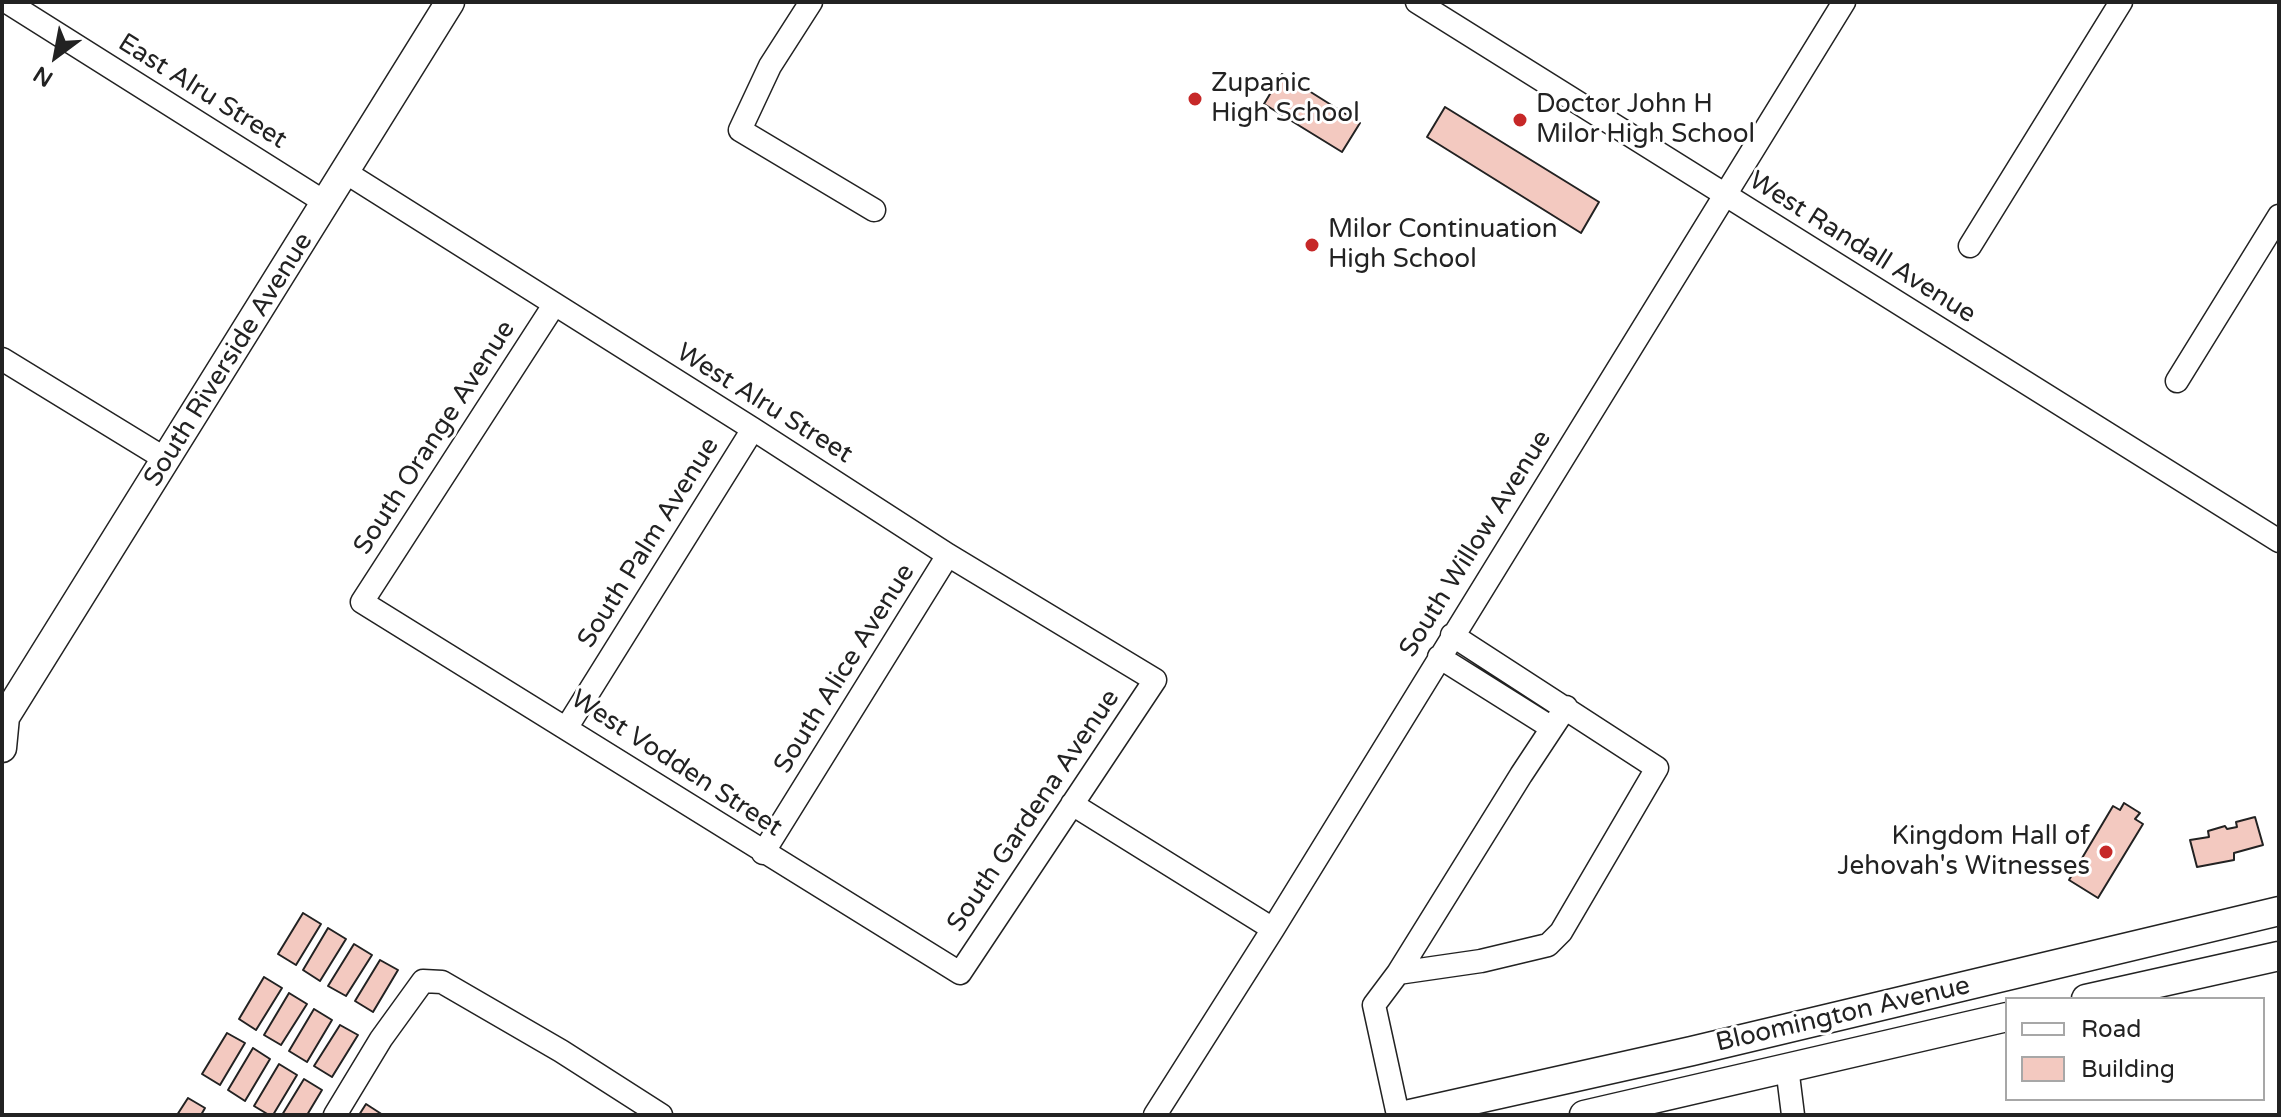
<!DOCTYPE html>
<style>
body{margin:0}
#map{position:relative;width:2281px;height:1117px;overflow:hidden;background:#fff;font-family:"Varela Round",sans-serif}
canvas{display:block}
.frame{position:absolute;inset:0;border:4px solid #222;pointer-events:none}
.legend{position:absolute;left:2005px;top:997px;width:260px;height:104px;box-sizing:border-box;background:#fff;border:2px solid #a7a7a7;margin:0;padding:10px 14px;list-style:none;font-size:24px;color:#222}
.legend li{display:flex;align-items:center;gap:16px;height:40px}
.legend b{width:40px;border:2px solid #a7a7a7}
.north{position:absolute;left:16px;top:16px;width:80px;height:80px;-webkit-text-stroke:6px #fff;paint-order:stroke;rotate:212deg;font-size:22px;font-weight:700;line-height:32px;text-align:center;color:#222}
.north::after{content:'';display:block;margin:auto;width:28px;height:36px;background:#222;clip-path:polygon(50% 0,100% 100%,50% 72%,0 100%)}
</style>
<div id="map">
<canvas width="2281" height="1117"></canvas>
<div class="frame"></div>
<ul class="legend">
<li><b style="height:10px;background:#fff"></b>Road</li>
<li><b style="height:22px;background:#f3c9c0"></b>Building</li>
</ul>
<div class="north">N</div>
</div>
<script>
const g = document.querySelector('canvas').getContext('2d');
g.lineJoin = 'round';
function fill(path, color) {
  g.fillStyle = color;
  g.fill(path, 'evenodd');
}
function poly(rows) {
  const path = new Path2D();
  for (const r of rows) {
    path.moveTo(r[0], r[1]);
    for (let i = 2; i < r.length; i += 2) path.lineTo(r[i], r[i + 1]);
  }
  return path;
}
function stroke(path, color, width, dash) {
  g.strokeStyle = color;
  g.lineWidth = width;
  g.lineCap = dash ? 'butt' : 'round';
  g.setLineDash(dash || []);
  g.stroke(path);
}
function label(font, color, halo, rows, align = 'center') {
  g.font = font + ' "Varela Round",sans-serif';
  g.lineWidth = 6;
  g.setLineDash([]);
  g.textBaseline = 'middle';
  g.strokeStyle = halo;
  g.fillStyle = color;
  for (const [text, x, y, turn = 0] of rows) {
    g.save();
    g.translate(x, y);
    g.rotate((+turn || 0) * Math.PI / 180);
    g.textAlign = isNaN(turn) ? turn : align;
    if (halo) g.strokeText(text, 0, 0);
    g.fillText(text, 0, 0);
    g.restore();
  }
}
const building = poly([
 [1282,74,1360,123,1342,152,1264,104,1282,74],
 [1445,107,1599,202,1581,233,1427,137,1445,107],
 [2124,803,2140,813,2135,819,2143,824,2098,898,2069,880,2113,806,2120,810,2124,803],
 [2255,817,2263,845,2234,853,2234,860,2197,867,2190,840,2209,837,2208,831,2225,826,2227,829,2237,827,2236,822,2255,817],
 [303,913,321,924,296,965,278,954,303,913],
 [328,928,346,939,320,981,303,970,328,928],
 [354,944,372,955,346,996,328,986,354,944],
 [380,960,398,970,373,1012,355,1001,380,960],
 [264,977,282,988,256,1030,239,1019,264,977],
 [289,993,307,1004,281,1045,264,1035,289,993],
 [314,1009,332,1020,307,1062,289,1051,314,1009],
 [340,1025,358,1035,332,1077,314,1066,340,1025],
 [227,1033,245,1043,220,1085,202,1074,227,1033],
 [253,1048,270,1059,245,1101,228,1090,253,1048],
 [279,1064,297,1075,273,1115,269,1115,254,1106,279,1064],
 [304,1079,322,1090,307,1115,282,1115,304,1079],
 [188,1098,205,1108,201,1115,177,1115,188,1098],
 [366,1104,383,1115,359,1115,366,1104]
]);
fill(building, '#f3c9c0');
stroke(building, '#222', 2);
const minor = poly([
 [7,2,326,203],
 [811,2,770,66,740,130,874,210],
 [1417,2,2279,541],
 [345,172,753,429,948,555,1155,680,960,973,362,602,554,305],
 [1970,246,2121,2],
 [2,359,167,460],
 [2177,381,2279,216],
 [1439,657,1552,728],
 [567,727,753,429],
 [1072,804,1273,929],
 [763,853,948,555],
 [1398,973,1481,961,1548,945,1561,932,1657,768,1452,635],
 [1787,1067,1793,1115],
 [335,1115,381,1039,423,981,442,982,561,1051,661,1115],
 [1155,1115,1273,929,1844,2],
 [1398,1115,1374,1005,1398,973,1521,775,1566,707]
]);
const major = poly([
 [2,748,5,717,450,2],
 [2086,999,2279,956],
 [1406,1115,1692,1051,2279,911],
 [1584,1115,2007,1017]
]);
stroke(minor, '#222', 25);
stroke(major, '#222', 31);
stroke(minor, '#fff', 22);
stroke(major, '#fff', 28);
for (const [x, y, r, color] of [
 [1195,99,8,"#c62828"],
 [1520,120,8,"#c62828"],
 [1312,245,8,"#c62828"],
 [2106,852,8,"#c62828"]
]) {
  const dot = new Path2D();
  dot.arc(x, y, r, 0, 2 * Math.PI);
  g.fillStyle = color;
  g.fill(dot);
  stroke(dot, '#fff', 3);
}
label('26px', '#222', '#fff', [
 ["Zupanic",1211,84],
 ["High School",1211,114],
 ["Doctor John H",1536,105],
 ["Milor High School",1536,135],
 ["Milor Continuation",1328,230],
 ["High School",1328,260],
 ["Kingdom Hall of",2090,837,"right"],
 ["Jehovah's Witnesses",2090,867,"right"]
], 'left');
label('26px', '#222', '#fff', [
 ["East Alru Street",202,92,32],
 ["West Randall Avenue",1862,248,32],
 ["South Riverside Avenue",229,360,-58],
 ["West Alru Street",764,404,32],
 ["South Orange Avenue",435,438,-57],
 ["South Palm Avenue",649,543,-58],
 ["South Willow Avenue",1476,544,-58],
 ["South Alice Avenue",845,669,-58],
 ["West Vodden Street",676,764,33],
 ["South Gardena Avenue",1034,811,-56],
 ["Bloomington Avenue",1843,1015,-13]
]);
</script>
